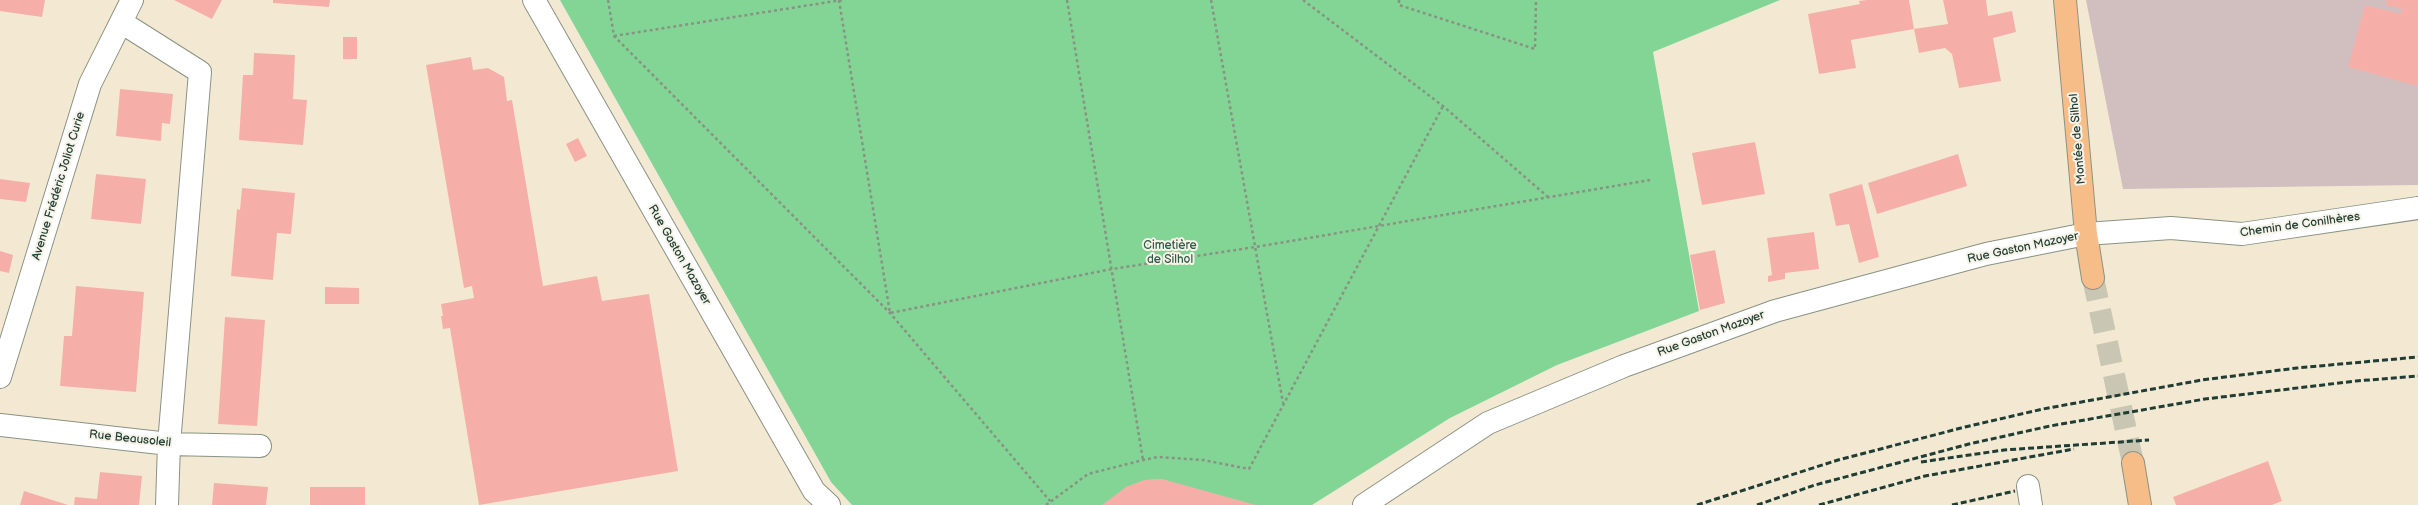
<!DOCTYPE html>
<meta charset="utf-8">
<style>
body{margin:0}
canvas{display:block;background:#f3e9d3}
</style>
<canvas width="2418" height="505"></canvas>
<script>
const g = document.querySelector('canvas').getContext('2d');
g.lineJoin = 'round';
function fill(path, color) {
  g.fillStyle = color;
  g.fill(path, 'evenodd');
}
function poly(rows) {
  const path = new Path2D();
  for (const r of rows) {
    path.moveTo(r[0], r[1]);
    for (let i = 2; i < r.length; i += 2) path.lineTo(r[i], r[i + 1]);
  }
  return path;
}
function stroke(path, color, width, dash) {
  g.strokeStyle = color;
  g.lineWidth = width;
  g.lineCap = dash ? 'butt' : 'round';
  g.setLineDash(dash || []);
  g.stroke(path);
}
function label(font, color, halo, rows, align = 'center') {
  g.font = font + ' "Balsamiq Sans",sans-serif';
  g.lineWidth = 4;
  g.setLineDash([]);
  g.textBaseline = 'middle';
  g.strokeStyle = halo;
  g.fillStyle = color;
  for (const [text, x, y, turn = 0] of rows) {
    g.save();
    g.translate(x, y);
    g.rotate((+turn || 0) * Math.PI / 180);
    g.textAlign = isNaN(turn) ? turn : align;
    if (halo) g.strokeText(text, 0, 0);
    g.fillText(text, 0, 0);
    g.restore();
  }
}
fill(poly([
 [2086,0,2418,0,2418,185,2123,189]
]), '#d1bfbf');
fill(poly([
 [560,0,1780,0,1653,52,1699,311,1557,365,1450,418,1312,505,852,505,831,482]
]), '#83d596');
fill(poly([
 [0,0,45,0,42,17,0,11],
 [174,0,222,0,212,19],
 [273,0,330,0,329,7,273,3],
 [1867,0,1909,0,1914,29,1851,40,1856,68,1819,74,1808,14,1860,4,1859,1],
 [1943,0,1986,0,1988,16,2012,11,2016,32,1993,38,2001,81,1959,88,1952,54,1945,48,1919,53,1914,29,1948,24],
 [2386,0,2418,0,2418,86,2348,67,2365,5,2401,14,2402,9,2386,5],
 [343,37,357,37,357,59,343,59],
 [254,53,295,55,293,99,307,100,303,145,239,140,243,75,253,75],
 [471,57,473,70,488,68,504,77,507,101,512,100,543,286,597,276,602,301,649,294,678,471,479,505,450,328,443,329,441,316,443,316,441,304,474,298,472,286,464,288,426,65],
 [120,89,173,94,170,124,162,123,161,141,116,136],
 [578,138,587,156,575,162,566,144],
 [1755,142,1765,194,1702,205,1692,153],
 [1958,154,1967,186,1877,214,1868,183],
 [96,174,146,179,141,224,91,219],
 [0,179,30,183,26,202,0,199],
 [1862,184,1879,257,1859,263,1849,224,1836,226,1829,194],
 [242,188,295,193,291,234,277,233,273,280,231,276,237,209,240,210],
 [1814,232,1819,269,1785,273,1785,279,1768,282,1768,276,1772,275,1767,238],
 [1715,250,1725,303,1700,310,1690,255],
 [0,251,13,255,9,273,0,271],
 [76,286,144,292,136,392,60,386,64,336,72,336],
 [325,287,359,288,359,304,325,304],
 [225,317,265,320,257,426,218,424],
 [2268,461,2282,501,2272,505,2176,505,2173,497],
 [100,472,142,476,139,505,74,505,75,497,97,499],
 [1155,479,1162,479,1256,505,1102,505,1126,487,1144,480],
 [214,483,268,487,266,505,212,505],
 [310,487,365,487,365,505,310,505],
 [24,491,68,505,20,505]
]), '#f6afa8');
stroke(poly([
 [2093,278,2133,463]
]), '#c9c7b3', 22, [22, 11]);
const minor = poly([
 [534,0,814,491,829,505],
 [121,22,200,72,169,444,167,505],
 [0,377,90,84,132,0],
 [0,425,169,444,260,446],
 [2028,486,2031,505],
 [1364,505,1488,423,1624,366,1775,311,1986,254,2086,234,2171,228,2242,234,2418,208]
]);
const major = poly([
 [2065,0,2086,234,2093,278],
 [2133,463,2140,505]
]);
stroke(minor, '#899384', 24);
stroke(major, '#899384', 24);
stroke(poly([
 [608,0,614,36,890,313,1050,501],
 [839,0,890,313,1112,269,1255,247,1650,180],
 [1067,0,1143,460],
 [1211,0,1283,403],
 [1303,0,1443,106,1548,197],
 [1399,0,1399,5,1535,49,1536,0],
 [614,36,842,0],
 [1046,505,1088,474,1143,460,1158,457,1203,460,1249,469,1443,106]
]), '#899384', 2.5, [3, 3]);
stroke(minor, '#fff', 22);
stroke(major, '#f7bd88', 22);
stroke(poly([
 [1921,462,2004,450,2149,440],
 [1697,505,1838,460,1965,427,2043,409,2202,380,2297,368,2418,357],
 [1757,505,1815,485,1969,444,2050,426,2205,399,2356,381,2418,376],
 [1819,505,1925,476,2074,449],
 [1952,505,2015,491]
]), '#1f3d34', 3, [6, 3]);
label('12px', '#1f3d34', '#f7f3e8', [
 ["Montée de Silhol",2078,139,-95],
 ["Avenue Frédéric Joliot Curie",59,186,-73],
 ["Chemin de Conilhères",2300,225,-8],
 ["Rue Gaston Mazoyer",2023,248,-12],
 ["Rue Gaston Mazoyer",679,255,60],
 ["Rue Gaston Mazoyer",1711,334,-20],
 ["Rue Beausoleil",130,439,6]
]);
label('12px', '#335b48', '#f7f3e8', [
 ["Cimetière",1170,246],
 ["de Silhol",1170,260]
]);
</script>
